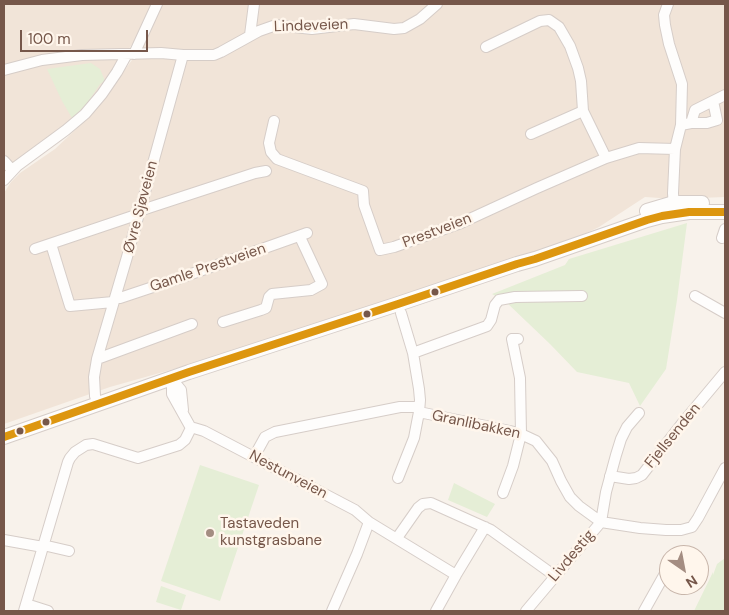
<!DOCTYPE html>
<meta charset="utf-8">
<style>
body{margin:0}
#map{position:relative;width:729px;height:615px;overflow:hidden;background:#f8f2eb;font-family:"DM Sans",sans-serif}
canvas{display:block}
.frame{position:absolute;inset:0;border:5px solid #76574a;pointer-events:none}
.north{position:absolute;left:659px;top:545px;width:50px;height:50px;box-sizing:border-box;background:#fff6ec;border:1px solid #c8b6ab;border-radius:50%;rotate:147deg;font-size:14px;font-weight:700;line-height:20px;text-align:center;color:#76574a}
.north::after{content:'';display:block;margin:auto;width:18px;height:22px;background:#a48d82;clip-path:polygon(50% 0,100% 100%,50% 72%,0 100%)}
.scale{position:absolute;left:20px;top:30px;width:128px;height:22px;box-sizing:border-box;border:2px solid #76574a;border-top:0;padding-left:6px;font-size:15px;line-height:18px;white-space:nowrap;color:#76574a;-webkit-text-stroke:4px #fff6ec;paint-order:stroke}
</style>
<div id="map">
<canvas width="729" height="615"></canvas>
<div class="frame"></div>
<div class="north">N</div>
<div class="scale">100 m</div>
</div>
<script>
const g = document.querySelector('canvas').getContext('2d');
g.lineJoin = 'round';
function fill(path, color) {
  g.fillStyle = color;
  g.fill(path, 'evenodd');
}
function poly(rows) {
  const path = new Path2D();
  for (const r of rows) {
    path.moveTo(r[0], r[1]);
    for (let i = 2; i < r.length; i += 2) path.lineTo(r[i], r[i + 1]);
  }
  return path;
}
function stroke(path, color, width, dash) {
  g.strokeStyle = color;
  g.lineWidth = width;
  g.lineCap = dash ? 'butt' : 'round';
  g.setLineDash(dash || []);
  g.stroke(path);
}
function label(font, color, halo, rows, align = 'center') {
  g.font = font + ' "DM Sans",sans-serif';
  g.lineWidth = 5;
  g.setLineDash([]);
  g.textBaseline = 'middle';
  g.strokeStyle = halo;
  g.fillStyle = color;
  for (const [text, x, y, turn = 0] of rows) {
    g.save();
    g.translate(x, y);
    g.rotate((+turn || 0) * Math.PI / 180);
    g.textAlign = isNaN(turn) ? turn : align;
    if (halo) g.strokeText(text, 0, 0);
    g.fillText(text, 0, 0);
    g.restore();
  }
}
fill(poly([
 [4,4,153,4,135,40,97,95,73,120,4,179],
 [162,4,725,4,725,197,674,199,645,197,599,227,560,246,341,322,110,387,4,424,4,193,11,182,20,173,55,149,91,115,132,60]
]), '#f1e4d8');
fill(poly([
 [91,63,100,69,105,81,100,84,86,105,72,118,62,101,47,69],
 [687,223,677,300,666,369,640,406,629,383,577,372,550,344,505,301,492,294,565,265,569,259],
 [200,465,259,485,220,601,161,581],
 [454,483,495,504,487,517,448,500],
 [725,558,725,611,694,611,713,572,713,575,717,564],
 [161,586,186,595,181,610,156,602]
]), '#e5eed6');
const minor = poly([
 [668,4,664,15,665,25,669,44,682,84,681,125,675,149,673,193,674,210],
 [250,35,254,4],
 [486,47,540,21,549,20,559,27,570,46,578,68,581,81,583,111,606,158],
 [134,54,157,4],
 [4,70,42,60,82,55,161,53,183,55,214,55,221,52,259,31,276,25,312,29,354,24,394,29,404,28,420,19,437,4],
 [274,121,269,143,271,152,277,159,363,191,364,205,380,250,394,247,461,223,537,188,606,158,639,148,675,149],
 [691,123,695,110,713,101],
 [681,125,691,123,707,123,717,120,713,101,725,95],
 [531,134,583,111],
 [4,161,12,170],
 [4,180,17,166,66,130,85,114,102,94,117,72,127,54],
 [722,238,725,229],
 [51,244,70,306,113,302],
 [35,249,133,216,139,211,255,173,266,171],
 [695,296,725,313],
 [115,298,120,298,180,278,307,233],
 [223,322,261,310,266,308,269,297,272,294,311,290,322,284,300,237],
 [413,353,487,326,491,320,495,305,499,300,515,297,582,296],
 [97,359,192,324],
 [172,379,172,394,191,428,194,428,204,431,355,510,369,522,456,575],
 [172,379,181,390,183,410],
 [98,405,95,396,94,377,97,359,127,257,183,55],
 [419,412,510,431,521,434,536,441,552,461,561,481,570,497,579,506,601,522,640,528,666,530,681,530,692,527,698,518,725,468],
 [254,457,265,437,275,432,400,407,419,407],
 [610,476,629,479,636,478,642,475,684,421,725,372],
 [398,478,414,438,419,412,420,400,419,389,413,353,401,313],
 [503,493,513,466,521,434,520,378,512,339,518,339],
 [397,538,418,508,423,504,431,503,491,530,555,576],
 [4,540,43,547],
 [43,545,69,551],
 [26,604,48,611],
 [24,611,68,462,70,458,75,452,86,445,93,444,138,458,179,445,185,440,191,428],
 [332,611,357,554,369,522],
 [436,611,456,575,485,527],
 [526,611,601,522,606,492,616,455,621,439,627,427,639,413],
 [644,611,667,570]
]);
const secondary = poly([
 [647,211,674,203,702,203],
 [4,437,189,372,398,304,517,264,535,259,647,220,662,216,689,212,725,212]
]);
stroke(minor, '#d6cdc8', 12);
stroke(secondary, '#d6cdc8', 16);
stroke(minor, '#fefdfc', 10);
stroke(secondary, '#fefdfc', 14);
stroke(poly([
 [4,437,189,372,398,304,517,264,535,259,647,220,662,216,689,212,725,212]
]), '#dd960f', 8);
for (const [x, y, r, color] of [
 [435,292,4.5,"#76574a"],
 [367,314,4.5,"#76574a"],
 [46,422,4.5,"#76574a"],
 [20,431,4.5,"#76574a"],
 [210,533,5,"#a48d82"]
]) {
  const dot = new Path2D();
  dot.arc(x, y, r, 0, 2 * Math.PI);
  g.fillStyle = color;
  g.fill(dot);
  stroke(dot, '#fff6ec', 2);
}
label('15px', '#76574a', '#fff6ec', [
 ["Lindeveien",311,26,-2],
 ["Øvre Sjøveien",141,207,-75],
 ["Prestveien",437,231,-21],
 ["Gamle Prestveien",208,268,-19],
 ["Granlibakken",476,425,12],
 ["Fjellsenden",673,436,-51],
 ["Nestunveien",288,475,28],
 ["Livdestig",572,556,-50]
]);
label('15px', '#76574a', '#fff6ec', [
 ["Tastaveden",220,524],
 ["kunstgrasbane",220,541]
], 'left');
</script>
